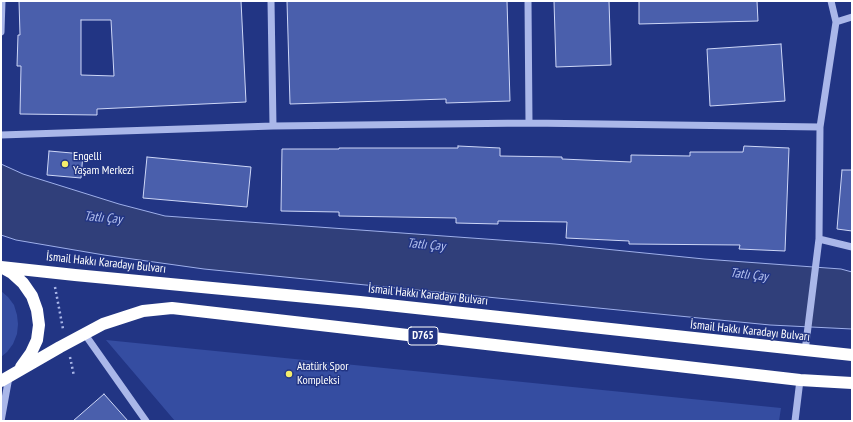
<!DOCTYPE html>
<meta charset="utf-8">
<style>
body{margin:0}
#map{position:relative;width:853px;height:422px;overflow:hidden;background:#223584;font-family:"PT Sans Narrow",sans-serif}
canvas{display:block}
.frame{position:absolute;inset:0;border:2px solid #fff;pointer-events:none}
</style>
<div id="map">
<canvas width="853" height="422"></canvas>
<div class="frame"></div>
</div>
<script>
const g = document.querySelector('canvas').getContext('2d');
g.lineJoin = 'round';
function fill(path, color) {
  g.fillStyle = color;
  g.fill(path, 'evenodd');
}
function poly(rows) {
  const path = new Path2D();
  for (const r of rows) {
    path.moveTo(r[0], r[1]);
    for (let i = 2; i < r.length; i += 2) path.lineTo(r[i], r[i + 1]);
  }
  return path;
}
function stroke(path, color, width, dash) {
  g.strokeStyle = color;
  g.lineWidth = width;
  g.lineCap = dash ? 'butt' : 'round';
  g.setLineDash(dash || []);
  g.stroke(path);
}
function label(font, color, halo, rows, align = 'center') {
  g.font = font + ' "PT Sans Narrow",sans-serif';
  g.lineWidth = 3;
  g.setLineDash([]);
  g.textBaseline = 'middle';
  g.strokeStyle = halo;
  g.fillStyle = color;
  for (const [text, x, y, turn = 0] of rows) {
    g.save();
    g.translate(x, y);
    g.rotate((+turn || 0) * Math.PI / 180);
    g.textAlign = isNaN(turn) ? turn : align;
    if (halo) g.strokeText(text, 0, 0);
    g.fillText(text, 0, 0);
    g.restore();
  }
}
fill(poly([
 [1,291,8,297,14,305,17,315,18,324,17,334,13,344,7,352,1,357],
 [106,340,781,408,779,421,175,421]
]), '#354da1');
const water = poly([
 [1,164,23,174,119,204,165,216,555,244,704,259,841,269,852,272,852,329,770,325,204,269,104,255,16,240,1,235,1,164]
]);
fill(water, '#303f7a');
stroke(water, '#9eafea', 1);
const building = poly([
 [19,1,241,1,246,102,97,109,97,115,20,114,21,66,17,66,18,35,20,35,19,1],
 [81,20,111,20,114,76,81,75,81,20],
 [287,1,507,1,510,101,446,103,446,99,290,104,287,1],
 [554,1,609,1,611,65,556,67,554,1],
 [639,1,757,1,758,21,639,24,639,1],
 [781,44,785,101,710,106,707,49,781,44],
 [458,146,500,148,500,156,562,157,562,159,631,162,631,155,690,156,690,152,743,152,744,146,789,148,785,251,739,249,740,245,629,244,629,241,566,238,567,222,498,221,498,224,456,223,456,218,339,216,339,212,281,211,282,149,339,149,339,148,458,148,458,146],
 [49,151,83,154,81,178,47,175,49,151],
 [147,157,251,167,247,207,143,198,147,157],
 [842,170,852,170,852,231,837,229,842,170],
 [104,394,128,421,73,421,104,394]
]);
fill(building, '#4a5fac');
stroke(building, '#ced7f7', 1);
stroke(poly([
 [55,287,63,329],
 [70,357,74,376]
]), '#aab7e9', 2.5, [2, 3]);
stroke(poly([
 [271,1,273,126],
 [528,1,529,123],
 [836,22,852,17],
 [1,32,2,1],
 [1,135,273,126,529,123,820,127],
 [819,239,852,247],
 [84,333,146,421],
 [805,351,819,239,820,127,836,22,831,1],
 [1,421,9,377],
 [795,421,800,380]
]), '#aab7e9', 7);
stroke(poly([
 [1,267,75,275,360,302,852,355],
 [3,268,12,273,23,283,32,296,37,310,39,325,37,340,31,353,21,367],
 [1,381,60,347,103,324,143,311,172,308,800,380,852,383]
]), '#fff', 12);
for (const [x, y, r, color] of [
 [65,164,4,"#f5ed6b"],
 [289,374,4,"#f5ed6b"]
]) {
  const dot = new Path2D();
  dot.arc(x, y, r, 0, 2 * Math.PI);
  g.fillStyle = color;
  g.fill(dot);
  stroke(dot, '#223584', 1.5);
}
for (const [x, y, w] of [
 [423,336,30]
]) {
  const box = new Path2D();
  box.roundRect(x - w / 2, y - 9, w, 18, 3);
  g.fillStyle = '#223584';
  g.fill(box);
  stroke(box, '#fff', 1);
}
label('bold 11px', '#fff', null, [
 ["D765",423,336]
]);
label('12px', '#fff', '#223584', [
 ["Engelli",73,157],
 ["Yaşam Merkezi",73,171],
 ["Atatürk Spor",297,367],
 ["Kompleksi",297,381]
], 'left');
label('12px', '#fff', '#223584', [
 ["İsmail Hakkı Karadayı Bulvarı",106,263,6],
 ["İsmail Hakkı Karadayı Bulvarı",428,295,6],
 ["İsmail Hakkı Karadayı Bulvarı",750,331,6]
]);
label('italic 13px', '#b5c2f0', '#223584', [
 ["Tatlı Çay",103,218,5],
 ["Tatlı Çay",426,245,5],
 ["Tatlı Çay",749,275,6]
]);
</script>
